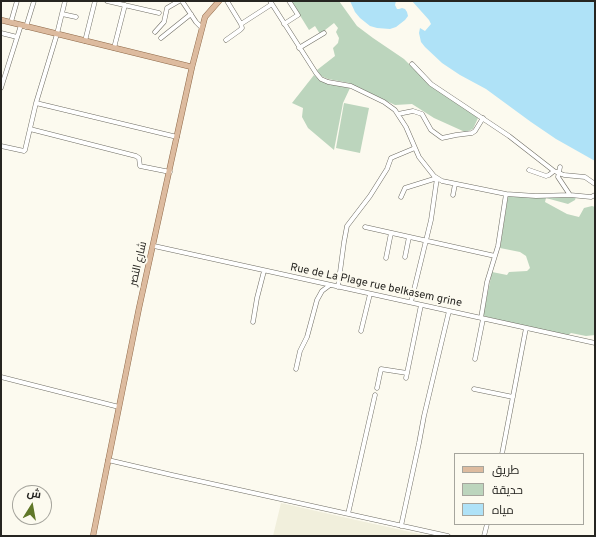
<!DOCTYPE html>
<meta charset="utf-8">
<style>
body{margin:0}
#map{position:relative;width:596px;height:537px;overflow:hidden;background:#fcfaef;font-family:Overpass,Cairo,sans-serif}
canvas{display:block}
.frame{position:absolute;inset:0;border:2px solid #262521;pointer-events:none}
.legend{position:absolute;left:454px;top:453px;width:130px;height:72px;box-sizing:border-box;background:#fcfaef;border:1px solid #a6a59d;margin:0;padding:5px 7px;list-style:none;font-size:12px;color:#262521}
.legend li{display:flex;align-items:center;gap:8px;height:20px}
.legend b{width:20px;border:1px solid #a6a59d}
.north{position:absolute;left:12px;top:485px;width:40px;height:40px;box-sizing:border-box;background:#fcfaef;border:1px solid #a6a59d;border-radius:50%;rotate:11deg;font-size:11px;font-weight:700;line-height:16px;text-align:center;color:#262521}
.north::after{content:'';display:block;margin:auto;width:14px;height:18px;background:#607728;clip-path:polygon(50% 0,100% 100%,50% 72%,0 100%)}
</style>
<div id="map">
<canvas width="596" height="537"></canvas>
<div class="frame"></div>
<ul class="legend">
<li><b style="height:5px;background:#ddbb9f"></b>طريق</li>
<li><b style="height:11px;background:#bcd5bd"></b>حديقة</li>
<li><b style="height:11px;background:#afe2f7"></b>مياه</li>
</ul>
<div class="north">ش</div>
</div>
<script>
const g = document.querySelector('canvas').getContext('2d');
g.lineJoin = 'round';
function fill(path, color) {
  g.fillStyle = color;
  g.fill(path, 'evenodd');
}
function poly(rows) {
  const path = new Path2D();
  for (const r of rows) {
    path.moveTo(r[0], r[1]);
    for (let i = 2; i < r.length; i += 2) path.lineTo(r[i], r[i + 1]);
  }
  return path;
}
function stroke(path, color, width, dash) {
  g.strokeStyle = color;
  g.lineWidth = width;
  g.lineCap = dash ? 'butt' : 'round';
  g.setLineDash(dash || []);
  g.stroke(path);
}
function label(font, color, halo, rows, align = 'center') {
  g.font = font + ' Overpass,Cairo,sans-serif';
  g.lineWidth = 4;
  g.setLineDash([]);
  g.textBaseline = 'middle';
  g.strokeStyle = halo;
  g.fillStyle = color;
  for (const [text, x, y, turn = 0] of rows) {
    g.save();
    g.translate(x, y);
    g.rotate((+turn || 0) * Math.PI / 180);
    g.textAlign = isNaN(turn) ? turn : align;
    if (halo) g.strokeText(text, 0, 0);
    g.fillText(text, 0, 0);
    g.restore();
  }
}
fill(poly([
 [281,503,356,520,429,536,273,536]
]), '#f1efdc');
fill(poly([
 [291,1,339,1,357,26,373,38,404,59,425,80,470,111,478,118,473,129,465,132,434,118,412,104,395,105,349,83,328,79,321,76,317,70,335,56,333,48,338,43,339,38,336,32,338,28,334,23,320,34,315,26,309,30],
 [314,75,321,81,350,88,343,103,334,150,308,128,302,117,303,108,292,103],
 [344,103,369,108,360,153,336,148],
 [508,196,570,196,576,197,575,200,568,204,546,198,545,202,567,214,579,217,584,208,592,206,595,207,595,335,586,336,571,333,567,336,483,316,492,272,507,275,509,272,527,271,530,268,526,256,520,252,500,248]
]), '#bcd5bd');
fill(poly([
 [350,1,396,1,395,5,397,9,399,9,402,8,405,9,407,12,408,16,405,20,396,27,390,29,377,28,370,26,360,18,355,12],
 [412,1,595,1,595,161,556,139,531,122,486,89,460,75,442,63,425,47,421,42,419,33,420,28,425,31,431,24,429,20]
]), '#afe2f7');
const minor = poly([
 [107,1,159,13],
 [182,1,196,22,202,28],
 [227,1,241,24,272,4],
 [270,1,316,73,321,79,328,82,351,86,384,102,395,110,406,127,419,157,434,176,442,181,506,194,498,246,487,282,481,318],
 [62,14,76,17],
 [11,22,17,1],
 [284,24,298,15,289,1],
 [26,27,34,1],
 [155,32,164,22,167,8,179,1],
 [1,33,17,37],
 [161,38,191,14],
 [226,40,240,30,242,28,241,24],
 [85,41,95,1],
 [114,48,125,5],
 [299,48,324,33],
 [412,64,431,84,509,136,554,171,564,175,585,177,595,184],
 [1,88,21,25],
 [36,103,177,137],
 [398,114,413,111,422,114,431,130,442,138,456,135,472,133,475,131,483,118],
 [30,129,136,156,139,158,140,166,170,172],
 [1,146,24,151,25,150,36,103,57,34,65,1],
 [560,167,558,177,570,195],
 [529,170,546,176,549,175,554,171],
 [506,194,536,196,570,195,591,197,595,195],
 [453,195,455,184],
 [401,197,405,188,437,178,431,220,411,302],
 [365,227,495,256],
 [154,246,595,343],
 [405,257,409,237],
 [386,258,391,233],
 [338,287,344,242,347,226,370,196,387,169,391,158,415,148],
 [253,322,257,298,264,271],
 [361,331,370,294],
 [475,359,483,319],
 [296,369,300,351,307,337,317,300,322,291,330,285],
 [1,377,119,407],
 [406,378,421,305],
 [377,388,381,369,407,373],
 [474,389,513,397],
 [502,454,526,328],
 [108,460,172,475,448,536],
 [348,514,375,395],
 [401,526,419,443,424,416,449,311],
 [484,536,487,524]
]);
const major = poly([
 [1,20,192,67],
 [93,536,139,308,192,67,205,17,219,1]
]);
stroke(minor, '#6f6d64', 5);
stroke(major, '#8f6949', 6);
stroke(minor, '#fff', 4);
stroke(major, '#ddbb9f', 5);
label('11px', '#262521', '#fcfaef', [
 ["شارع النصر",139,264,-77],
 ["Rue de La Plage rue belkasem grine",376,286,12]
]);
</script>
